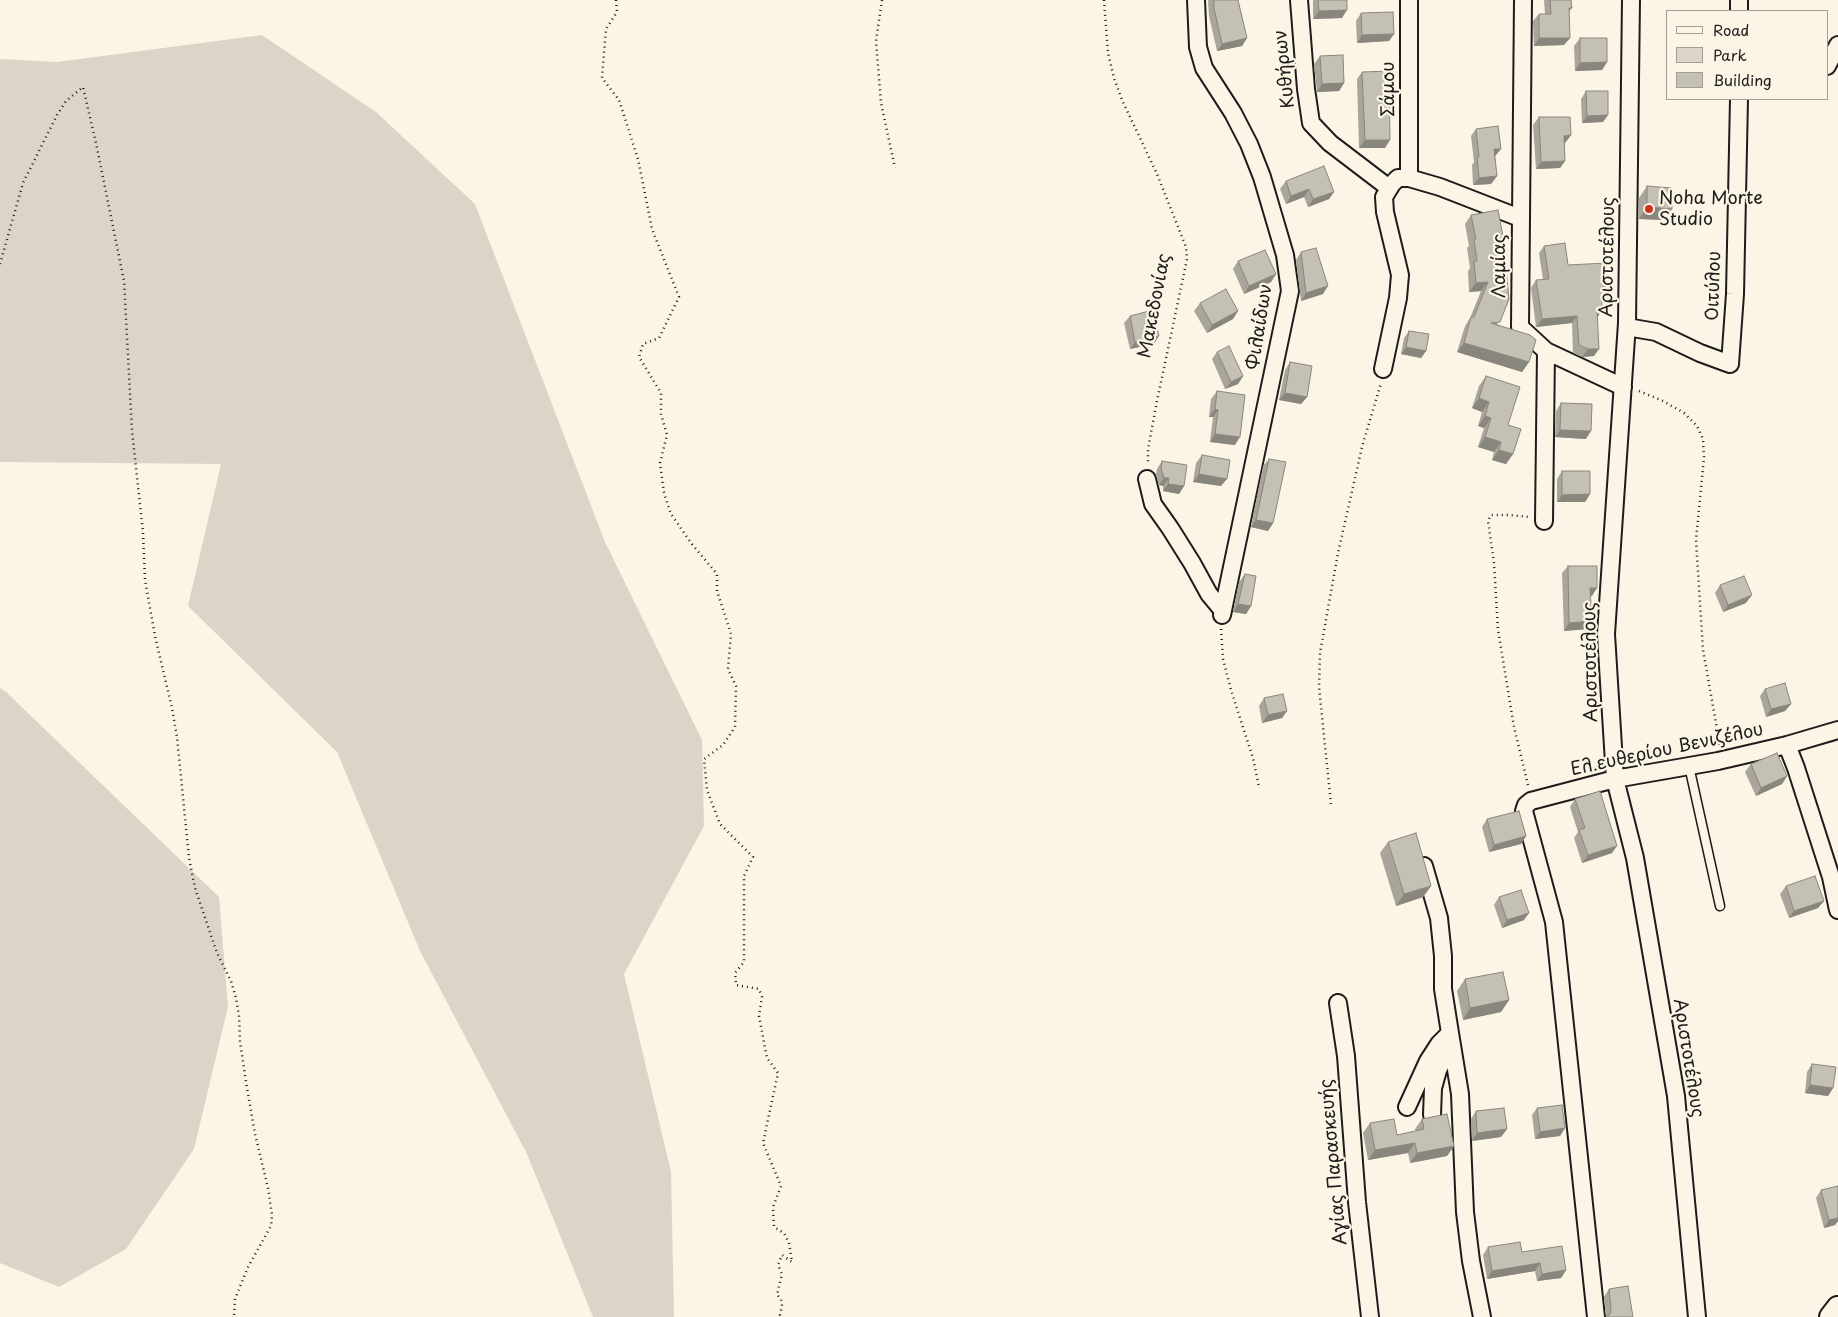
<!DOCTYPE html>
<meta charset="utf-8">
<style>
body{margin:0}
#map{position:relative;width:1838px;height:1317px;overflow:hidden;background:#fcf5e5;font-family:"Playpen Sans",sans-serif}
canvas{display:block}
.legend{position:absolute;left:1666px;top:10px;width:162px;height:90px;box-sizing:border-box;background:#fcf5e5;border:1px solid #a29e95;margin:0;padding:6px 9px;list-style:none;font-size:15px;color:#1c1c1c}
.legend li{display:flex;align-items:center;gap:10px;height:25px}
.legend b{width:25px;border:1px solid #a29e95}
</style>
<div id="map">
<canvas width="1838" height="1317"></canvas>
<ul class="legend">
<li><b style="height:6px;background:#fcf5e5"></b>Road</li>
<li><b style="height:14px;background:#dbd5c8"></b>Park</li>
<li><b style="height:14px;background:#c4c0b3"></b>Building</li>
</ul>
</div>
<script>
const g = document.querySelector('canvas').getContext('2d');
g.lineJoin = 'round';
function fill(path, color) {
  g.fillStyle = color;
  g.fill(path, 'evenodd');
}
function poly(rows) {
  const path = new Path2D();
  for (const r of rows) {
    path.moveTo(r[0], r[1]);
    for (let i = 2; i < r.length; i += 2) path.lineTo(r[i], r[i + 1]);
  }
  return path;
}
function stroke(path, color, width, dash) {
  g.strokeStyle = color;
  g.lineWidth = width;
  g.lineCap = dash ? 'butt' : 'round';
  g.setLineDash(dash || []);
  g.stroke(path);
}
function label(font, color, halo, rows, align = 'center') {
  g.font = font + ' "Playpen Sans",sans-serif';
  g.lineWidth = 4.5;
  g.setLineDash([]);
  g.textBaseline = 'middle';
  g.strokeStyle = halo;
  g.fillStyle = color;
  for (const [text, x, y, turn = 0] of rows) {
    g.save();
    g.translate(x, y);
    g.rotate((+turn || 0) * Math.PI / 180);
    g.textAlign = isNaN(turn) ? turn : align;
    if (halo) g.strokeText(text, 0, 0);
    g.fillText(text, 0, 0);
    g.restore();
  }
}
fill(poly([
 [262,35,376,112,475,204,605,542,702,740,704,826,624,974,671,1172,674,1317,593,1317,527,1154,420,951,337,752,188,606,221,464,0,462,0,59,57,62],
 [0,688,5,691,219,897,228,1007,194,1149,126,1249,59,1287,0,1263]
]), '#dbd5c8');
const service = poly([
 [1689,766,1720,906]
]);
const minor = poly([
 [1196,0,1198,47,1204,68,1233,113,1249,144,1262,177,1285,255,1290,291,1222,615],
 [1299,0,1306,89,1311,123,1330,143,1389,188],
 [1409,0,1409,178],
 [1523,0,1520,327,1546,351,1544,521],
 [1631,0,1627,323,1606,634,1615,779,1635,858,1676,1096,1697,1317],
 [1739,0,1739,11],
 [1827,66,1838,45],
 [1627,327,1656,332,1700,353,1730,364,1735,294,1739,99],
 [1546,351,1623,387],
 [1383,369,1398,298,1400,275,1385,212,1384,197,1392,184,1398,178,1409,178,1440,187,1520,218],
 [1147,479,1153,504,1170,528,1192,563,1209,594,1223,611],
 [1787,745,1796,768,1831,877,1838,910],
 [1424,866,1439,918,1443,956,1443,989,1450,1033,1447,1051,1438,1070,1433,1088,1432,1115],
 [1338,1003,1346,1056,1357,1202,1370,1317],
 [1407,1107,1428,1061,1439,1044,1450,1033,1460,1094,1465,1212,1471,1261,1482,1317],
 [1596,1317,1554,922,1524,811,1526,805,1531,801,1615,779,1718,761,1787,745,1838,730]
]);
const secondary = poly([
 [1831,1317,1838,1308]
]);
stroke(service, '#1c1c1c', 11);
stroke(minor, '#1c1c1c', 20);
stroke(secondary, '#1c1c1c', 26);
stroke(poly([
 [616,0,617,12,606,29,602,78,619,100,638,159,652,229,679,297,659,338,643,344,639,357,661,393,661,414,667,435,660,463,664,493,671,514,691,543,717,574,717,591,731,634,728,669,736,686,735,727,723,745,704,759,707,790,720,824,753,857,744,876,744,962,735,973,736,985,759,989,762,997,759,1016,767,1058,778,1073,763,1143,781,1186,773,1207,774,1227,784,1233,789,1243,792,1262,782,1255,778,1265,782,1274,777,1295,781,1299,782,1306,780,1315,783,1317],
 [882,0,876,41,881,103,895,168],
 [1104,0,1108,53,1114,78,1122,100,1157,174,1186,247,1187,259,1157,401,1148,449,1148,464],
 [0,264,23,183,57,115,66,101,83,87,96,143,124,281,132,431,143,532,145,580,155,636,172,708,177,737,189,858,195,888,217,953,231,981,236,998,239,1016,240,1041,246,1082,255,1134,268,1188,272,1215,271,1226,248,1267,235,1299,234,1317],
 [1639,391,1663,401,1684,413,1697,426,1703,439,1704,457,1696,540,1703,650,1720,746],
 [1221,629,1223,659,1231,690,1253,758,1259,787],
 [1528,785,1514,727,1498,630,1494,563,1488,521,1491,515,1509,515,1529,517],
 [1331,804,1319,687,1320,653,1338,553,1362,447,1381,383]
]), '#1c1c1c', 2.5, [1, 4]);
stroke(service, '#fcf5e5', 8);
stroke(minor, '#fcf5e5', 16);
stroke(secondary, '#fcf5e5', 22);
fill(poly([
 [1208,0,1238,0,1247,38,1242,46,1217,51,1209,16],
 [1313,0,1347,0,1342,18,1313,19],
 [1544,0,1571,0,1572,8,1569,12,1570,38,1564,45,1534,46,1533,21,1539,14,1545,14],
 [1361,13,1394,34,1389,41,1357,43,1356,21],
 [1580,38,1607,62,1602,70,1575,71,1574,46],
 [1320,56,1344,83,1339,91,1317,92,1314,64],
 [1362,72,1385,148,1359,148,1357,79],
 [1586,91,1608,115,1603,122,1582,123,1581,99],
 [1539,117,1571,135,1565,143,1564,143,1565,161,1560,168,1536,169,1533,125],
 [1476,129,1501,149,1495,156,1497,176,1491,184,1473,185,1472,165,1474,162,1471,136],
 [1286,181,1334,192,1329,199,1308,207,1304,197,1286,204,1280,189],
 [1647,186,1664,220,1639,219,1639,198],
 [1471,215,1498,325,1529,362,1522,372,1457,352,1465,326,1470,318,1481,291,1469,292,1468,271,1470,268,1467,248,1469,246,1465,224],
 [1544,246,1568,265,1607,286,1602,294,1602,310,1598,316,1594,356,1582,357,1573,353,1572,323,1536,327,1531,288,1536,280,1543,280,1539,253],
 [1301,252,1323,294,1301,301,1296,260],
 [1238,261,1276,274,1271,282,1244,294,1233,269],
 [1200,303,1238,311,1233,319,1207,333,1194,311],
 [1130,316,1154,344,1130,349,1124,323],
 [1409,331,1426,351,1421,358,1401,354,1404,338],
 [1217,352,1243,376,1238,384,1225,389,1212,359],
 [1290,362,1307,397,1301,404,1279,400,1285,370],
 [1486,376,1508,425,1513,454,1506,464,1492,460,1494,452,1478,447,1484,428,1478,426,1482,412,1472,408,1479,386],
 [1217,391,1235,445,1210,442,1213,417,1209,417,1211,399],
 [1561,403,1586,439,1555,437,1556,411],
 [1202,455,1221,486,1193,482,1196,463],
 [1269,459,1273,523,1268,531,1251,527,1263,466],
 [1162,461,1184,486,1179,494,1163,491,1163,486,1159,485,1156,475,1157,469],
 [1562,471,1590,494,1585,502,1557,502,1557,479],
 [1568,566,1592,596,1590,596,1592,621,1587,629,1564,631,1562,573],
 [1245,574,1251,606,1246,614,1233,612,1239,582],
 [1720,585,1746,603,1723,612,1715,593],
 [1765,689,1791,704,1785,711,1766,717,1760,696],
 [1264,698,1287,711,1282,718,1262,723,1259,706],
 [1751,764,1787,776,1782,784,1756,796,1745,772],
 [1575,799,1612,853,1582,863,1574,838,1578,832,1570,807],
 [1487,819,1526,836,1521,844,1489,852,1482,827],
 [1388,842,1431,886,1423,897,1396,906,1380,853],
 [1786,886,1824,901,1818,908,1789,918,1780,894],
 [1499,897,1524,920,1502,928,1494,905],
 [1465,979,1509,1000,1501,1012,1463,1020,1457,991],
 [1812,1064,1833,1088,1828,1096,1805,1093,1807,1072],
 [1537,1108,1565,1128,1560,1136,1535,1139,1532,1115],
 [1476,1111,1507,1129,1501,1137,1472,1141,1471,1119],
 [1422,1119,1454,1146,1447,1156,1410,1163,1408,1153,1368,1160,1363,1133,1370,1123,1397,1135,1416,1131,1415,1129],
 [1838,1186,1838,1221,1835,1225,1824,1228,1816,1198,1821,1190],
 [1488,1247,1522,1252,1566,1270,1561,1278,1537,1281,1535,1271,1487,1279,1483,1255],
 [1609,1289,1633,1317,1606,1317,1604,1297]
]), '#a9a59a');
fill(poly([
 [1347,10,1342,18,1313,19,1319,11],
 [1394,34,1389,41,1357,43,1362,35],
 [1247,38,1242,46,1217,51,1222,44],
 [1539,38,1570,38,1564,45,1534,46],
 [1607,62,1602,70,1575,71,1580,63],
 [1344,83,1339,91,1317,92,1322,84],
 [1608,115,1603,122,1582,123,1587,116],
 [1571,135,1565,143,1559,143,1564,136],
 [1365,140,1390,140,1385,148,1359,148],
 [1494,149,1501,149,1495,156,1489,157],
 [1565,161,1560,168,1536,169,1541,162],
 [1497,176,1491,184,1473,185,1479,178],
 [1309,189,1304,197,1286,204,1291,196],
 [1334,192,1329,199,1308,207,1313,199],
 [1647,207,1672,209,1664,220,1639,219],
 [1276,274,1271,282,1244,294,1249,286],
 [1488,282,1481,291,1469,292,1476,283],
 [1328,286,1323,294,1301,301,1306,293],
 [1607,286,1602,294,1602,287],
 [1597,310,1602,310,1597,318],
 [1238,311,1233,319,1207,333,1212,325],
 [1577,316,1572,323,1536,327,1542,319],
 [1159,336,1154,344,1130,349,1135,342],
 [1464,343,1529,362,1522,372,1457,352],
 [1406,347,1426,351,1421,358,1401,354],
 [1588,349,1599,349,1594,356,1582,357],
 [1243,376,1238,384,1225,389,1231,382],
 [1285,393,1307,397,1301,404,1279,400],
 [1479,398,1489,402,1482,412,1472,408],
 [1215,409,1218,410,1213,417,1209,417],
 [1485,416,1491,418,1484,428,1478,426],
 [1560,430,1591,431,1586,439,1555,437],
 [1215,434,1240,437,1235,445,1210,442],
 [1485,437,1501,442,1494,452,1478,447],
 [1499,450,1513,454,1506,464,1492,460],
 [1199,474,1227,479,1221,486,1193,482],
 [1164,478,1169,478,1163,486,1159,485],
 [1168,484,1184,486,1179,494,1163,491],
 [1590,494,1585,502,1557,502,1562,495],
 [1256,520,1273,523,1268,531,1251,527],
 [1590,588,1597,588,1592,596,1584,596],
 [1752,595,1746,603,1723,612,1728,605],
 [1238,604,1251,606,1246,614,1233,612],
 [1592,621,1587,629,1564,631,1569,623],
 [1791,704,1785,711,1766,717,1771,709],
 [1287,711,1282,718,1262,723,1268,715],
 [1787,776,1782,784,1756,796,1761,788],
 [1526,836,1521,844,1489,852,1494,845],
 [1617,846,1612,853,1582,863,1588,855],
 [1431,886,1423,897,1396,906,1404,894],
 [1824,901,1818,908,1789,918,1794,911],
 [1529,913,1524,920,1502,928,1507,920],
 [1509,1000,1501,1012,1463,1020,1470,1008],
 [1810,1085,1833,1088,1828,1096,1805,1093],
 [1565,1128,1560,1136,1535,1139,1540,1132],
 [1507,1129,1501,1137,1472,1141,1477,1133],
 [1415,1143,1408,1153,1368,1160,1375,1150],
 [1454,1146,1447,1156,1410,1163,1417,1153],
 [1838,1214,1838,1221,1835,1225,1824,1228,1829,1220],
 [1540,1263,1535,1271,1487,1279,1492,1271],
 [1566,1270,1561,1278,1537,1281,1542,1274]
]), '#89867d');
const building = poly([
 [1214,0,1238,0,1247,38,1222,44,1214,8,1214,0],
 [1318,0,1347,0,1347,10,1319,11,1318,0],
 [1550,0,1571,0,1572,8,1569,8,1570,38,1539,38,1539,14,1551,14,1550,0],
 [1393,12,1394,34,1362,35,1361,13,1393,12],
 [1580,38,1607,38,1607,62,1580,63,1580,38],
 [1343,55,1344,83,1322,84,1320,56,1343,55],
 [1389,71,1390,140,1365,140,1362,72,1389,71],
 [1586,91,1608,91,1608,115,1587,116,1586,91],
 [1539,117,1570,117,1571,135,1564,136,1565,161,1541,162,1539,117],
 [1498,126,1501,149,1494,149,1497,176,1479,178,1477,157,1479,157,1476,129,1498,126],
 [1324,166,1334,192,1313,199,1309,189,1291,196,1286,181,1324,166],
 [1647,186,1671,188,1672,209,1647,207,1647,186],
 [1498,210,1503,236,1509,299,1500,322,1491,323,1530,335,1536,340,1529,362,1464,343,1471,317,1474,317,1488,282,1476,283,1474,261,1477,261,1474,239,1476,239,1471,215,1498,210],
 [1565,243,1568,265,1606,263,1607,286,1602,287,1602,310,1597,310,1599,349,1588,349,1579,345,1577,316,1542,319,1536,280,1549,279,1544,246,1565,243],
 [1316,248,1328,286,1306,293,1301,252,1316,248],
 [1265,250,1276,274,1249,286,1238,261,1265,250],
 [1226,289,1238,311,1212,325,1200,303,1226,289],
 [1153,310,1159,336,1135,342,1130,316,1153,310],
 [1409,331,1429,334,1426,351,1406,347,1409,331],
 [1229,346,1243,376,1231,382,1217,352,1229,346],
 [1290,362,1312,366,1307,397,1285,393,1290,362],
 [1486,376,1520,387,1508,425,1521,429,1513,454,1499,450,1501,442,1485,437,1491,418,1485,416,1489,402,1479,398,1486,376],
 [1217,391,1245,395,1240,437,1215,434,1218,410,1215,409,1217,391],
 [1561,403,1592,404,1591,431,1560,430,1561,403],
 [1202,455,1230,460,1227,479,1199,474,1202,455],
 [1269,459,1286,462,1273,523,1256,520,1269,459],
 [1162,461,1187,465,1184,486,1168,484,1169,478,1164,478,1161,468,1162,461],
 [1562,471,1590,471,1590,494,1562,495,1562,471],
 [1568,566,1597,566,1597,588,1590,588,1592,621,1569,623,1568,566],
 [1245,574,1256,576,1251,606,1238,604,1245,574],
 [1744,576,1752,595,1728,605,1720,585,1744,576],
 [1785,683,1791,704,1771,709,1765,689,1785,683],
 [1283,694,1287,711,1268,715,1264,698,1283,694],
 [1777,753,1787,776,1761,788,1751,764,1777,753],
 [1600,791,1617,846,1588,855,1579,830,1585,828,1575,799,1600,791],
 [1519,811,1526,836,1494,845,1487,819,1519,811],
 [1416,833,1431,886,1404,894,1388,842,1416,833],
 [1815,876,1824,901,1794,911,1786,886,1815,876],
 [1521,890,1529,913,1507,920,1499,897,1521,890],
 [1503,972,1509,1000,1470,1008,1465,979,1503,972],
 [1812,1064,1836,1067,1833,1088,1810,1085,1812,1064],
 [1562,1105,1565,1128,1540,1132,1537,1108,1562,1105],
 [1504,1108,1507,1129,1477,1133,1476,1111,1504,1108],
 [1447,1114,1454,1146,1417,1153,1415,1143,1375,1150,1370,1123,1394,1119,1397,1135,1424,1129,1422,1119,1447,1114],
 [1838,1186,1838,1218,1829,1220,1821,1190,1838,1186],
 [1520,1242,1522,1252,1562,1246,1566,1270,1542,1274,1540,1263,1492,1271,1488,1247,1520,1242],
 [1628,1286,1633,1317,1607,1317,1610,1314,1611,1309,1609,1289,1628,1286]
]);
fill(building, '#c4c0b3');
stroke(building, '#89867d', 1);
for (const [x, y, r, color] of [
 [1649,209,5,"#c8321e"]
]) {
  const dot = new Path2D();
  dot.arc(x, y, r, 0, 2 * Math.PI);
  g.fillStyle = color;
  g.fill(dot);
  stroke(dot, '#fcf5e5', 2);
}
label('18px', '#1c1c1c', '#fcf5e5', [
 ["Κυθήρων",1285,69,-96],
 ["Σάμου",1389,89,-90],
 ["Αριστοτέλους",1608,257,-89],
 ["Λαμίας",1500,266,-90],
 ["Οιτύλου",1714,286,-88],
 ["Μακεδονίας",1155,306,-79],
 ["Φιλαίδων",1260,327,-81],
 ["Αριστοτέλους",1591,662,-91],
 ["Ελ.ευθερίου Βενιζέλου",1667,750,-12],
 ["Αριστοτέλους",1688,1058,81],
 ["Αγίας Παρασκευής",1334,1162,-95]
]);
label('18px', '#1c1c1c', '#fcf5e5', [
 ["Noha Morte",1659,199],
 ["Studio",1659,220]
], 'left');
</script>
